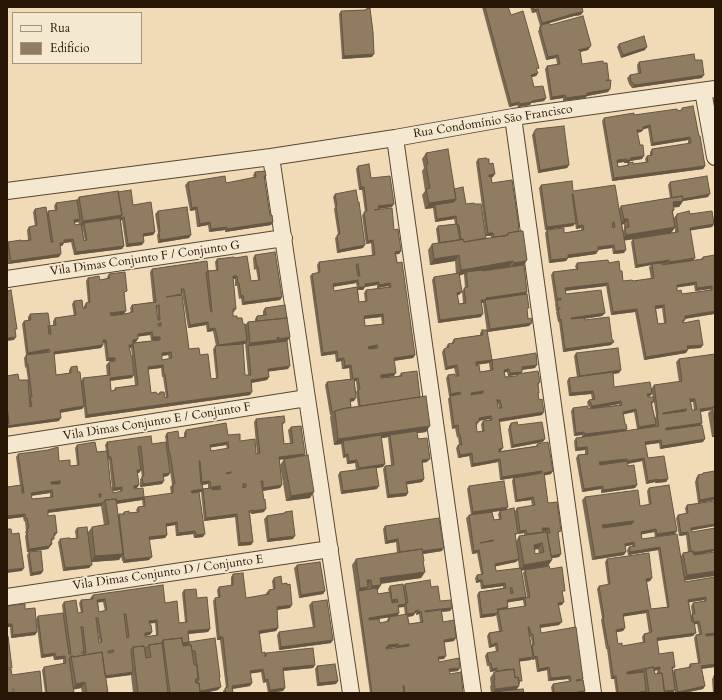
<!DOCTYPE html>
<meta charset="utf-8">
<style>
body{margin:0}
#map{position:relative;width:722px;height:700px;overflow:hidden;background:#f0dbb6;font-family:Cardo,serif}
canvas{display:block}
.frame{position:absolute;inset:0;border:8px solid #271505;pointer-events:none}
.legend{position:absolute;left:12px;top:12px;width:130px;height:52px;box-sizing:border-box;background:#f5e8d0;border:1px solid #a3947f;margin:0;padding:5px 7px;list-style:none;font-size:12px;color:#271505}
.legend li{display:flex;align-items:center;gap:8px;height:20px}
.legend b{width:20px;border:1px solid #a3947f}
</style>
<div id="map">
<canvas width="722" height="700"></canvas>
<div class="frame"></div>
<ul class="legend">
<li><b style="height:5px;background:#f5e8d0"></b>Rua</li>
<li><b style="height:11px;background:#907c61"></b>Edifício</li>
</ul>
</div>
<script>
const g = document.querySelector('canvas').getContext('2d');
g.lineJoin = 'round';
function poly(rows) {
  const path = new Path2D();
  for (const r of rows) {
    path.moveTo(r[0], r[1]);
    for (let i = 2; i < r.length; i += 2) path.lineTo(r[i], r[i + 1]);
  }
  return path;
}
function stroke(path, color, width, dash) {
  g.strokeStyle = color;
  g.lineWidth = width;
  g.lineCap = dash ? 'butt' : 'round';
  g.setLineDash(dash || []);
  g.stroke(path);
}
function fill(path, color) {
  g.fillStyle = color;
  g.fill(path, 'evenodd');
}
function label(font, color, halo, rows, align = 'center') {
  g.font = font + ' Cardo,serif';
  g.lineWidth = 4;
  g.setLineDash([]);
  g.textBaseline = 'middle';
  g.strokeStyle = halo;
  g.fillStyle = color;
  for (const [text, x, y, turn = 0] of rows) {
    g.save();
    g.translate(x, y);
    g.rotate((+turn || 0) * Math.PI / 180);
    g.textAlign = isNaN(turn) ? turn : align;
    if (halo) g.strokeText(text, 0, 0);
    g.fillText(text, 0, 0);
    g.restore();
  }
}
const minor = poly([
 [703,91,715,157],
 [513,117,593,693],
 [395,138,473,693],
 [271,157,351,693],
 [7,191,271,157,395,138,513,117,715,89],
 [7,279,284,238],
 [7,445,307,398],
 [7,597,330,549]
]);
stroke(minor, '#594631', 18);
stroke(minor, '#f5e8d0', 16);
fill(poly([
 [482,7,508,7,511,15,537,71,538,73,536,76,531,77,534,87,546,98,544,101,531,103,530,105,518,107,517,105,509,107],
 [530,7,582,7,581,15,574,16,545,24,550,25,590,47,588,50,580,52,582,64,609,81,610,89,608,92,587,96,585,98,563,101,563,98,550,100,545,69,547,66,557,64,556,58,546,60,538,31,539,30,539,28,540,25,540,26,536,12,532,13],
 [366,9,372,57,342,59,339,14,341,11,365,10],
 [619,44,645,50,621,58,617,47],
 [695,60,702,78,632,88,629,84,627,78,630,75,638,74,637,65,639,62],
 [682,108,699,136,705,166,703,169,612,181,602,121,604,118,678,111,681,110],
 [648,128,651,146,688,140,688,144,652,149,650,152,650,156,647,156,645,159,646,163,633,164,628,163,627,165,618,167,617,163,624,162,624,163,629,163,630,161,642,159,637,133,641,132,643,129],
 [534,132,569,165,567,168,538,173,532,135],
 [426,153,466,204,486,238,491,238,491,236,486,236,476,162,478,159,486,159,489,164,493,177,492,177,492,183,519,227,518,228,519,231,527,260,524,265,527,292,526,294,527,311,529,326,487,332,483,303,482,303,481,317,438,323,432,280,434,277,456,274,455,261,430,265,428,250,432,244,438,243,436,229,438,226,455,224,454,219,435,222,433,208,425,209,422,195,425,191,422,171,424,168,422,159],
 [464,274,464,275,465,288,462,291,463,303,459,304,457,295,459,295,459,276],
 [358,166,371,178,392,207,379,209,378,210,394,230,401,251,399,254,396,254,415,355,413,358,394,361,394,376,381,378,399,376,401,373,420,397,426,432,417,433,418,439,427,462,422,463,424,479,422,482,407,484,408,493,406,496,387,498,383,469,385,466,391,465,388,438,389,437,381,438,385,464,383,467,377,468,377,489,341,494,338,475,340,472,356,470,355,463,347,464,346,457,343,458,341,444,334,445,330,417,331,415,330,415,325,385,327,382,350,379,349,368,342,369,341,361,336,362,335,354,321,356,310,276,312,274,318,273,317,265,319,262,372,255,371,243,366,244,365,238,362,215,365,212,362,190,359,190,356,169],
 [356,283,357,287,334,291,333,287],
 [377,285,377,288,388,286,388,287,366,290,364,293,365,301,359,302,358,290,363,290,365,287],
 [381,317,382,324,365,326,364,319],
 [354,381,356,381,357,390,356,392],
 [356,392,358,406,351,407,350,402,354,401],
 [255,172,266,176,264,179,270,215,273,222,271,225,225,232,225,230,209,232,208,225,197,227,195,210,190,211,185,185,188,182,226,183,254,178,253,175],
 [670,182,708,197,683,201,679,207,674,207,674,210,673,212,674,218,677,214,690,214,714,224,712,227,690,230,695,258,693,260,701,259,703,257,715,255,715,318,714,318,714,314,685,319,685,320,683,323,701,348,687,349,686,353,644,360,635,312,611,315,606,286,565,291,566,294,605,313,602,316,584,319,585,320,611,345,563,352,559,322,558,322,556,312,557,311,556,311,555,303,556,302,555,302,551,275,553,272,576,269,575,266,577,263,609,263,620,271,623,281,633,281,651,279,649,267,651,265,635,268,631,242,633,239,662,235,625,240,624,253,613,254,612,248,598,250,596,254,568,258,566,261,549,263,545,233,547,230,564,233,581,230,581,228,576,229,575,223,573,226,545,230,539,188,541,185,573,191,619,209,621,206,670,198,668,185],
 [624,224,624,229,623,231,622,225],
 [675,228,675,232,671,233],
 [694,285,695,291,710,289,710,290,682,294,677,291,677,287],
 [662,308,664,323,658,324,656,309],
 [118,192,133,205,155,232,153,235,143,236,142,245,126,247,122,220,121,221,124,246,122,249,74,255,71,242,64,243,62,246,60,246,59,257,8,264,7,254,7,243,8,242,28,240,27,230,29,227,35,226,33,212,35,209,47,213,48,211,55,210,54,206,56,203,77,200,79,197],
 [78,222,79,224,75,225,74,223],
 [82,226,85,241,84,241],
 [335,194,363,248,337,253,335,238,338,235,334,209,335,207,333,197],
 [158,211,189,238,158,243,157,235,158,233,155,214],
 [255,255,282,297,280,300,242,305,241,298,239,299,237,286,235,286,235,279,233,279,236,309,234,312,233,312,233,316,237,318,243,324,246,324,248,322,255,321,255,319,257,316,263,316,263,311,265,308,287,341,288,369,269,371,269,377,267,380,252,383,250,395,85,418,84,407,82,409,60,413,59,421,7,428,7,376,19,380,28,380,26,367,25,368,24,358,26,355,22,324,24,321,28,321,28,317,30,314,50,326,53,325,53,321,55,318,74,316,72,304,74,301,83,308,84,308,84,306,86,303,88,303,86,281,88,278,100,280,108,279,107,277,109,274,125,294,124,294,124,314,111,315,111,316,129,313,131,312,130,308,132,305,153,302,150,272,152,269,208,271,216,270,215,262,217,259,235,258,251,281,258,280,256,269,254,270,253,258],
 [182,292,188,328,206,325,207,332,213,331,216,346,213,349,216,378,211,379,200,355,189,349,181,295],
 [157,308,158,320,156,309],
 [150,335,151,340,158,340,133,343,136,342,138,336],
 [103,343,104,343,106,361,113,361,109,362,106,365,107,376,83,378,81,381,78,372,71,367,69,370,69,373,56,375,54,354,101,348,103,345],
 [245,343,248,375,245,375,239,345],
 [131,347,135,385,115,388,114,390,111,391,110,381,132,378,130,348],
 [168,355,169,359,162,360,162,356],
 [161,368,162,377,163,377,166,397,165,398,160,392,158,394,151,393,148,369],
 [482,330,492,360,535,368,522,370,521,374,540,382,538,385,538,395,542,415,500,422,501,451,536,446,537,444,551,474,544,475,548,503,559,534,558,534,561,554,559,557,552,558,548,566,550,569,563,594,562,605,559,605,559,625,540,628,541,633,582,680,584,693,552,693,551,687,553,684,569,681,568,679,548,681,547,670,537,672,535,659,532,660,532,658,531,660,519,661,520,684,519,684,517,689,524,693,491,693,490,686,491,685,490,678,494,672,495,672,495,671,490,672,489,666,487,666,485,656,487,653,496,652,495,646,489,648,487,636,489,633,499,631,496,614,495,616,480,618,477,595,479,592,503,588,503,586,481,589,480,582,476,583,475,578,477,575,481,574,477,553,472,554,466,518,469,515,471,515,467,489,469,486,507,510,515,511,517,508,532,506,531,500,515,502,512,481,513,478,500,480,498,462,471,467,469,456,458,458,456,448,458,445,459,445,458,437,457,438,455,428,452,429,448,399,450,396,449,396,446,378,448,375,456,376,454,368,445,370,442,352,444,349,447,348,446,347,448,344,452,343,452,342,454,339,480,335,480,333],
 [489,363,490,370,480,372,476,366,476,365],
 [504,372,507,372,508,376,516,375,516,376,505,377],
 [497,403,498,403,499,408,498,408],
 [489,419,489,420,483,421,481,424,482,431,477,432,476,425,477,425,479,421],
 [500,511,498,514,499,519,494,520,492,512],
 [517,527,518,534,524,533,524,535,519,536,516,541,515,536,518,533],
 [538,549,539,553,535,554,534,550],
 [518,560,519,568,496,571,495,566,516,562],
 [548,566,525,570,523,573,527,597,525,598,526,597,521,570],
 [523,600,523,601,524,606,507,609,508,607,507,602],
 [530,637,531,637,532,645,531,646],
 [576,353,621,370,619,373,613,374,614,387,652,388,654,385,679,382,676,362,679,359,715,354,715,437,712,437,708,413,711,410,701,412,702,423,701,425,703,442,660,449,659,443,645,445,648,458,668,479,666,482,655,483,655,482,646,484,642,461,628,464,628,466,637,485,635,488,601,493,601,489,582,492,576,458,578,455,585,454,585,450,575,451,574,441,576,438,582,437,582,435,574,436,571,411,573,408,588,409,619,405,619,404,590,409,589,406,588,406,587,402,589,400,592,399,591,394,569,396,567,381,569,378,577,377,574,356],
 [652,394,653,397,648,397,650,396],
 [654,402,656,416,655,418,652,404],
 [691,402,693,402,694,410,692,410],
 [634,412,637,429,626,431,623,414],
 [256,419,285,422,282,426,284,444,290,443,288,430,291,427,304,455,310,498,286,501,280,465,284,459,279,460,282,485,280,488,263,491,264,512,251,514,251,513,250,513,253,542,251,545,238,546,235,517,204,521,201,492,199,492,203,537,194,538,193,534,176,536,175,525,166,526,167,535,165,538,149,540,149,560,123,563,123,561,122,561,121,556,119,560,91,562,89,568,63,571,58,542,60,539,70,539,76,538,75,531,77,528,88,532,92,527,104,525,101,506,48,513,48,516,57,533,55,536,54,536,52,542,52,544,48,549,27,552,25,536,26,534,25,532,26,531,25,521,24,522,23,517,7,519,7,487,20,485,16,457,18,454,59,461,70,466,77,465,75,448,77,445,97,452,106,451,105,445,107,442,152,444,166,442,165,436,167,433,179,438,184,437,184,433,186,430,228,435,240,441,256,454,257,454,254,422],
 [226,445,227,449,211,451,210,447],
 [168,456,172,485,170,487,171,494,144,497,142,500,143,507,138,507,136,510,137,512,129,513,124,512,123,514,119,514,118,515,117,504,142,500,144,497,134,489,134,488,137,488,138,473,139,473,141,470,142,477,140,479,140,487,162,484,164,477,168,476,170,473],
 [108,460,109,460,112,488,111,488],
 [208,484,208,488,203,489,202,485],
 [120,490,120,492,113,493,113,491],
 [50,493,50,498,32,499,31,496],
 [511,423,518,425,543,442,511,448,508,429,509,428,509,426],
 [715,471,715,500,698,503,695,482,696,479,696,478,698,475,702,474,703,473],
 [649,488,675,534,655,537,654,532,641,534,642,539,681,556,683,553,688,552,686,535,679,536,676,518,678,515,686,514,685,508,687,505,715,501,715,526,692,530,692,532,715,551,705,553,685,580,685,582,715,577,715,667,702,669,705,686,703,689,684,693,675,693,675,690,673,693,616,693,614,679,611,679,607,649,606,649,601,620,602,618,597,589,599,586,608,585,605,562,607,559,652,578,650,581,647,582,651,609,667,607,658,550,628,555,627,550,629,547,632,546,632,545,626,546,624,555,592,560,582,500,585,497,640,506,649,505,647,491],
 [704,600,704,601,693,603,691,606,692,614,691,616,689,602],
 [646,613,649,633,644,634,642,637,643,643,622,646,618,644,616,632,623,631,625,628,623,616],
 [694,624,697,624,699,634,696,635,694,638,698,663,690,664,688,668,674,670,673,672,673,669,675,667,659,654,657,641,693,636],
 [658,670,657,672,657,674,655,674,654,671],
 [285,512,293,539,267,542,264,519,267,516,284,513],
 [385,526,442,551,423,554,423,563,425,572,421,578,381,584,378,590,378,594,389,592,388,589,390,586,403,586,405,584,431,587,440,601,452,608,450,611,442,612,443,622,454,641,444,642,444,659,438,659,439,662,458,671,449,672,450,674,463,693,370,693,352,565,356,559,397,553,396,542,385,544,383,529],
 [399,607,404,607,405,615,397,616,399,613],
 [415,613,416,613,416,615,419,614,420,622,409,624,408,617,413,616],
 [389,617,387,620,387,622,380,623,369,620],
 [396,647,396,648,387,649,388,648],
 [29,552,43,571,41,574,30,576,27,555],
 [297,565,325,591,323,594,299,598,294,568],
 [233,574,246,598,267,595,266,593,269,590,273,589,272,581,274,578,282,584,290,608,277,610,278,628,276,631,259,634,262,653,265,654,266,653,315,665,313,668,283,671,285,688,283,691,268,693,266,682,263,683,261,672,250,673,252,683,250,686,233,689,233,693,223,693,223,691,226,688,220,640,217,640,213,601,215,598,218,597,217,590,219,587,231,586,231,577],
 [184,590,197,598,210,629,208,632,189,634,189,642,220,677,219,679,218,690,204,693,133,693,131,675,106,678,108,693,82,693,81,688,74,689,74,693,45,693,42,670,44,667,63,664,63,659,54,660,53,656,41,658,36,619,38,616,65,628,62,605,64,602,78,613,81,613,79,603,81,600,91,599,90,598,93,595,165,603,179,623,185,622,182,593],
 [98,602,103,602,105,611,99,612],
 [96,621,100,643,99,643],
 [150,623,155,623,156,635,145,637,145,636,150,635,152,632],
 [312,602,331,643,279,650,277,635,279,632,313,628,309,605],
 [7,606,25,609,37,632,35,635,11,638,10,627,7,627],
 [317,666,338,681,336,684,317,686,315,669],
 [714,676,715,676,715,693,713,693,712,679]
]), '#7c6b53');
fill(poly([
 [538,9,536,12,532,13,534,10],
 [583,12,581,15,574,16,576,13],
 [576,13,574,16,540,26,542,23],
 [590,47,588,50,576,53,578,50],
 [647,47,645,50,621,58,623,55],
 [374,54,372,57,342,59,344,56],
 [558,55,556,58,546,60,548,57],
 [538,73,536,76,529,78,531,75],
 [704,75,702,78,632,88,635,85],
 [610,89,608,92,587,96,585,98,563,101,566,98,587,93],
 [565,95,563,98,550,100,552,97],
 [546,98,544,101,531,103,530,105,518,107,520,104,532,101],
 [519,102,517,105,509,107,511,104],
 [650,125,648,128,641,130,643,130,641,132,635,133,637,130,643,127],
 [690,137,688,140,651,146,653,143],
 [644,156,642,159,630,161,629,163,624,163,626,160,630,158],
 [626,159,624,162,615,163,617,160],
 [569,165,567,168,538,173,540,170],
 [705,166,703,169,612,181,614,178],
 [495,174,493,177,487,178,489,175],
 [361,187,364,187,362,190,359,190],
 [710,194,708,197,683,201,679,207,669,208,672,200],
 [456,199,452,205,435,205,433,208,425,209,429,203],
 [394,204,392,207,376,209,378,206],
 [197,207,195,210,190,211,192,208],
 [122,215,124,217,122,220,84,223,82,226,79,227,83,221],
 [456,216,454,219,435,222,437,219],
 [80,219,78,222,72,223,74,220],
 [624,219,628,219,624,224,620,225],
 [210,222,208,225,197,227,200,224],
 [273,222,271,225,225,232,227,229],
 [576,223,573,226,545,230,547,227],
 [714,224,712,227,688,231,690,228],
 [583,225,581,228,576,229,578,226],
 [227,227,225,230,209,232,211,229],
 [675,227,671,233,622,241,626,235],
 [155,232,153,235,141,237,143,234],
 [488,233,493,233,491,236,486,236],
 [191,235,189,238,158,243,160,240],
 [73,239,71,242,64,243,62,246,58,246,60,243,64,240],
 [373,240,371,243,366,244,368,241],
 [144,242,142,245,126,247,128,244],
 [365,245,363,248,337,253,339,250],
 [614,245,612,248,596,250,598,247],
 [124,246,122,249,74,255,76,252],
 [626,250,624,253,613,254,615,251],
 [401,251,399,254,393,255,395,252],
 [598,251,596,254,568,258,566,261,549,263,551,260,568,255],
 [61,254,59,257,8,264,11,261],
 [459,255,455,261,430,265,434,259],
 [695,258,692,261,667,265,669,262],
 [527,260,523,266,510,269,514,263],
 [669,260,667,263,652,265,652,264,651,265,635,268,637,265],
 [513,261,509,267,466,274,466,272,464,274,457,276,461,270,468,269],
 [233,276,237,276,235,279,231,279],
 [358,280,356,283,331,287,333,284],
 [379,282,377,285,365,287,363,290,357,290,359,287,365,284],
 [696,282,694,285,674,288,677,285],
 [390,283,388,286,377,288,379,285],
 [608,283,606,286,563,291,565,288],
 [712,286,710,289,695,291,697,288],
 [462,292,459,295,455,296,457,293],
 [527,292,525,295,485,300,483,303,479,303,481,300,486,298],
 [182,294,180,297,164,300,166,297],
 [243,295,241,298,239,299,241,296],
 [282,297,280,300,242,305,244,302],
 [664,305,662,308,653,309,655,306],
 [637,309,635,312,611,315,613,312],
 [126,311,124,314,108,316,110,313],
 [715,311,714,314,683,319,685,316],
 [605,313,602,316,569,321,571,318],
 [383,314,381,317,362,319,364,316],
 [483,314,481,317,438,323,440,320],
 [208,322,206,325,188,328,190,325],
 [532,323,529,326,487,332,490,329],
 [215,328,213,331,207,332,209,329],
 [152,332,150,335,136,337,138,334],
 [16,337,14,340,7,341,7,338],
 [153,337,160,337,158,340,151,340],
 [279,337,273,346,248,346,250,343],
 [290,337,286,343,275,344,279,339],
 [138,339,136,342,131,343,133,340],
 [103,340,106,340,104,343,101,343],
 [247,341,245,344,216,348,219,345],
 [614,342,611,345,563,352,565,349],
 [103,345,101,348,51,355,54,352],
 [129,345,133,345,131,348,127,348],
 [377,345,375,348,366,350,368,347],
 [703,345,701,348,685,349,687,346],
 [49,349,47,352,26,356,28,353],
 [688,350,686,353,644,360,646,357],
 [337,351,335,354,321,356,323,353],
 [171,352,168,355,159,356,162,353],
 [415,355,413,358,392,361,394,358],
 [108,358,115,358,113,361,106,361],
 [344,358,341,361,336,362,338,359],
 [492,360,489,363,474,365,476,362],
 [163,365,161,368,146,370,148,367],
 [351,365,349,368,342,369,345,366],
 [457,365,454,368,445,370,447,367],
 [537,365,535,368,520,370,522,367],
 [290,366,288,369,266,372,268,369],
 [509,369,507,372,502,373,504,370],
 [621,370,619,373,577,379,580,376],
 [522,372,520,375,517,374,516,375,508,376,510,373],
 [396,373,394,376,379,378,381,375],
 [134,375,132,378,108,381,110,378],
 [269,377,267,380,249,383,251,380],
 [358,378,356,381,352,382,354,379],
 [483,391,481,394,469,396,471,393],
 [593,391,591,394,569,396,571,393],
 [252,392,250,395,85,418,87,415],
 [460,392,458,395,449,396,451,394],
 [652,393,650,396,645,397,647,394],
 [356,398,354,401,348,402,350,399],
 [690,399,695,399,693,402,688,402],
 [497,400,500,400,498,403,494,403],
 [621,401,619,404,590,409,592,406],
 [84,406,82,409,58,413,60,410],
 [712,407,711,410,698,412,700,409],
 [636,409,634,412,621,415,623,412],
 [686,409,684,412,661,416,663,413],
 [544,412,542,415,497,422,499,419],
 [491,416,489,419,477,421,479,418],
 [61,418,59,421,7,428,7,426],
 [702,423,700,426,663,431,666,428],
 [656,424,654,427,637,430,639,427],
 [458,425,455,428,452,429,454,426],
 [430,426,426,432,390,437,390,435,389,437,343,444,343,441,341,444,334,445,338,439],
 [627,429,625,432,582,437,585,434],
 [584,432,582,435,574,436,576,433],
 [715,433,715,437,712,437],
 [545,439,543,442,511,448,513,445],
 [705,439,703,442,660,449,662,446],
 [661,440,659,443,643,445,645,442],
 [228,442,226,445,208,448,210,445],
 [587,447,585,450,575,451,577,448],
 [503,448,501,451,496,452,499,449],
 [472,453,469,456,458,458,460,455],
 [305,454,303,457,276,460,279,457],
 [348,454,346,457,343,458,345,455],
 [644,458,642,461,625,464,627,461],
 [430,459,427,462,419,463,422,460],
 [500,459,498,462,471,467,473,464],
 [627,459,625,462,597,465,599,462],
 [357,460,355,463,347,464,349,461],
 [385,464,383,467,357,471,359,468],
 [137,470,141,470,139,473,135,473],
 [542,471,539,474,500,480,502,477],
 [553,471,551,474,542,476,544,473],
 [170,473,168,476,161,477,163,474],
 [424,479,422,482,404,485,406,482],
 [657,479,655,482,646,484,648,481],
 [668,479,666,482,655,483,657,480],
 [60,481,58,484,49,485,51,482],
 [164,481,162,484,140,487,143,484],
 [210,481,208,484,200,485,202,482],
 [139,485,137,488,132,489,134,486],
 [282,485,280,488,261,491,263,488],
 [637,485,635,488,601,493,603,490],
 [220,486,218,489,210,490,212,487],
 [379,486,377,489,341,494,343,491],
 [603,486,601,489,582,492,584,489],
 [122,487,120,490,113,491,115,488],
 [203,489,201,492,189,494,191,491],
 [52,490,50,493,28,496,31,493],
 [314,492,310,498,286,501,291,496],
 [408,493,406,496,387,498,389,495],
 [144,497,142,500,106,505,105,503],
 [533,497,531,500,515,502,517,500],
 [715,497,715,500,698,503,700,500],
 [103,503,101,506,45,513,48,510],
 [508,507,506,510,471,515,473,512],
 [266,509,264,512,251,514,253,511],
 [25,514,23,517,7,519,7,516],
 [237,514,235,517,204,521,206,518],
 [633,521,631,524,600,528,602,525],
 [177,522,175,525,164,527,166,524],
 [715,524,715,526,689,531,691,528],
 [542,528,549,528,547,531,540,531],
 [656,529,654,532,639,535,641,532],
 [526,530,524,533,518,534,520,531],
 [195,531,193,534,176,536,178,533],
 [677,531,675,534,655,537,657,534],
 [688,532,686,535,679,536,681,533],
 [205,534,203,537,194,538,196,535],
 [167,535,165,538,147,540,149,537],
 [295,536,293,539,267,542,269,539],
 [398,539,396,542,385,544,387,541],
 [253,542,251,545,238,546,240,543],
 [634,542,632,545,623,547,625,544],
 [542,543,538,549,529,550,534,545],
 [52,544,48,549,27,552,29,549],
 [660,547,658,550,628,555,630,552],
 [444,548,442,551,398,558,400,555],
 [715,549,715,551,697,555,689,555,691,552],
 [479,550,477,553,472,554,474,551],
 [626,552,624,555,592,560,595,557],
 [123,554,119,560,91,562,95,556],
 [561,554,559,557,547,559,549,556],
 [152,557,149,560,123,563,125,560],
 [519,559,516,562,493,567,495,564],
 [552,560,548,566,520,571,524,565],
 [92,565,89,568,63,571,65,568],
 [24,568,22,571,7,573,7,570],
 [43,571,41,574,30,576,32,573],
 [715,571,715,576,682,581,687,575],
 [425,572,421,578,376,584,380,578],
 [652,578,650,581,644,582,646,579],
 [367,580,371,580,367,586],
 [478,580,482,580,480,582,476,583],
 [505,583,503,586,481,589,483,586],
 [381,585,377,591,368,592,372,586],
 [368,587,364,592,358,591,360,588],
 [325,591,323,594,299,598,301,595],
 [526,597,523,600,505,603,507,600],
 [706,597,704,600,686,603,688,600],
 [105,599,103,602,95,603,97,600],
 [397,599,395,602,390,603,392,600],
 [564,602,562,605,556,606,558,603],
 [406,604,404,607,396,608,398,605],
 [292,605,290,608,274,610,277,607],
 [508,607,506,610,498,610,497,612,497,609],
 [452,608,450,611,439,612,441,609],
 [418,610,413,616,405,617,407,614,415,611],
 [648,610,646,613,621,617,623,614],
 [421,611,419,614,416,615,418,612],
 [399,613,397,616,367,621,369,618],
 [498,613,495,616,480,618,482,615],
 [157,620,155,623,147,624,149,621],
 [699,621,697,624,692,625,694,622],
 [562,622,559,625,537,628,540,625],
 [12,624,10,627,7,627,7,625],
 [278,628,276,631,257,634,259,631],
 [625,628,623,631,613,633,616,630],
 [210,629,208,632,186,634,188,631],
 [37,632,35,635,11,638,13,635],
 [152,632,150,635,143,636,145,633],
 [696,633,693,636,655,641,657,638],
 [715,633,715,636,704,637,706,634],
 [219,637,223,637,220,640,217,640],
 [456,638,454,641,442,643,444,640],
 [333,640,331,643,279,650,281,647],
 [189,642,187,645,164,648,164,645],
 [497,643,495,646,489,648,491,645],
 [398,644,396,647,388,648,386,650,384,650,388,645],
 [409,644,407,647,396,649,398,646],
 [55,653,53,656,41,658,43,655],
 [65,656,63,659,54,660,56,657],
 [446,656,444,659,436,660,438,657],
 [537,656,535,659,532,660,534,657],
 [533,657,531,660,517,662,519,659],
 [715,664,715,667,699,669,701,666],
 [315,665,313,668,281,671,283,668],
 [549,667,547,670,537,672,539,669],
 [660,667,658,670,646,672,646,669],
 [460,668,458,671,447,672,449,669],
 [497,668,495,671,490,672,492,669],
 [263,669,261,672,248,674,250,671],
 [645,670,643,673,625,675,627,672],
 [133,672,131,675,101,679,103,676],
 [570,676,568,679,548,681,551,678],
 [613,676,616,676,614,679,611,679],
 [268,679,266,682,263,683,265,680],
 [338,681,336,684,317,686,319,683],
 [85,682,81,688,72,690,76,684],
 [252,683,250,686,230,689,232,686],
 [519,686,515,692,501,691,500,693,493,693,495,689],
 [705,686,703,689,684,693,677,693,678,692],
 [221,687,218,690,204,693,195,693,196,692],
 [285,688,283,691,268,693,270,690],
 [675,690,673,693,661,693,662,692],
 [585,691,584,693,577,693,577,692],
 [646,691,645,693,639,693,640,692]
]), '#655744');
const building = poly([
 [485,7,508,7,511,15,523,11,539,68,536,69,538,73,531,75,534,87,543,86,546,98,532,101,532,102,520,104,519,102,511,104,485,7],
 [533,7,582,7,583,12,576,13,542,23,538,9,534,10,533,7],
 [370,8,373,32,374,54,344,56,341,11,366,10,366,9,370,8],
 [583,16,591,45,590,47,578,50,580,50,582,64,603,61,603,63,607,63,609,80,606,80,606,81,611,80,610,89,587,93,587,95,566,98,565,95,552,97,547,66,560,64,558,55,548,57,540,28,541,27,541,25,549,23,550,25,583,16],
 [644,36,647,47,623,55,619,44,644,36],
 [694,54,695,60,702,60,704,75,635,85,631,81,630,75,641,73,639,62,694,54],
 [693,106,699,136,700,136,705,166,614,178,604,118,634,113,634,115,677,109,678,111,682,110,682,108,693,106],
 [650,125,653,143,690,137,691,143,652,149,652,155,647,156,648,162,633,164,633,162,628,163,629,165,618,167,617,160,626,159,626,160,631,160,630,158,644,156,643,145,640,145,637,130,643,130,643,127,650,125],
 [564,126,569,165,540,170,534,132,536,129,564,126],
 [448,149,456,199,429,203,426,189,430,188,426,165,428,164,426,153,448,149],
 [486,158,486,159,489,159,489,164,493,163,495,174,489,175,489,177,491,176,492,183,512,180,519,227,518,227,519,231,508,233,506,236,494,237,493,233,488,233,478,159,486,158],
 [369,164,371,178,390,176,394,204,378,206,379,209,374,210,392,208,394,230,398,229,401,251,395,252,397,263,402,262,415,355,394,358,396,373,381,375,381,378,402,376,401,373,417,371,420,397,360,406,358,390,360,389,358,378,354,379,356,398,350,399,351,407,342,409,335,411,334,412,332,412,327,382,353,379,351,365,345,366,344,358,338,359,337,351,323,353,312,274,320,272,319,262,375,255,373,240,368,241,367,235,364,212,367,211,364,187,361,187,358,166,369,164],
 [358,264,360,276,358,276,356,265,358,264],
 [358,280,359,287,365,287,365,284,379,282,379,285,390,283,391,287,366,290,367,301,359,302,357,287,334,291,333,284,358,280],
 [383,314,384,324,365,326,364,316,383,314],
 [377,345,378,348,369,349,368,347,377,345],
 [265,171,266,176,264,176,270,215,272,215,273,222,227,229,227,227,211,229,210,222,200,224,197,207,192,208,188,182,225,176,226,183,256,177,255,172,265,171],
 [707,176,710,194,683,199,682,196,672,198,670,182,707,176],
 [572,181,573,191,615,185,626,250,615,251,614,245,598,247,598,251,568,255,568,258,551,260,547,230,564,228,564,233,584,230,583,225,578,226,573,194,572,194,576,223,547,227,541,185,572,181],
 [614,222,615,227,613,228,612,223,614,222],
 [463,187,466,204,474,203,475,204,481,204,486,238,464,242,463,239,461,240,459,225,457,225,456,216,437,219,435,205,454,202,456,199,454,189,463,187],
 [131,190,133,205,151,202,155,232,143,234,144,242,128,244,124,217,120,218,122,215,118,192,131,190],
 [356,190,358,202,359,202,365,245,339,250,337,235,340,234,336,206,337,206,335,194,356,190],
 [118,191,122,215,83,221,79,197,118,191],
 [682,196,683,201,673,202,674,210,672,210,675,227,626,235,625,228,629,227,628,219,624,219,621,206,682,196],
 [77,200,80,219,74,220,75,225,81,224,84,241,87,240,84,223,120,218,124,246,76,252,73,239,64,240,64,243,60,243,61,254,11,261,8,242,21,240,21,241,31,240,29,227,37,225,35,209,46,207,51,242,53,242,48,211,57,210,56,203,77,200],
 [187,207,191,235,160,240,159,232,160,232,158,211,187,207],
 [689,211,690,214,712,211,714,224,690,228,695,258,669,262,669,260,637,265,633,239,678,232,676,216,677,216,677,214,689,211],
 [457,224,460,240,440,243,438,226,457,224],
 [521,231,523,231,527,260,526,261,514,263,513,261,468,269,461,270,459,255,434,259,432,244,463,239,464,242,508,235,508,233,521,231],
 [275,252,282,297,244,302,243,295,241,296,239,283,238,283,237,276,233,276,236,309,233,309,233,316,237,316,237,318,242,318,243,324,245,324,247,341,219,345,215,328,209,329,208,322,190,325,184,289,181,289,182,294,166,297,182,295,189,349,199,348,200,355,208,354,211,379,218,378,215,346,243,344,245,375,251,375,248,346,287,341,290,366,268,369,269,377,251,380,252,392,87,415,83,378,110,375,109,362,115,361,115,358,108,358,106,340,103,340,103,345,54,352,56,375,71,373,71,367,77,366,78,372,80,372,84,406,60,410,61,418,7,426,9,423,7,407,7,376,18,374,19,380,28,380,30,407,32,406,30,397,32,397,28,364,27,365,26,355,50,352,49,349,28,353,24,321,31,320,30,314,48,313,50,326,56,325,55,318,76,315,74,301,82,300,83,308,86,308,86,303,90,302,88,278,99,276,100,280,110,278,109,274,125,272,127,291,124,292,126,311,110,313,111,316,130,313,130,312,133,312,132,305,156,302,152,269,207,261,208,271,218,270,217,259,234,257,235,258,247,256,251,281,260,280,258,266,257,267,255,255,275,252],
 [208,271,212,312,211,312,210,307,206,272,208,271],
 [159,305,160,320,158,320,156,306,159,305],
 [161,323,161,326,158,326,158,324,161,323],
 [48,326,50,326,51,334,49,334,48,326],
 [152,332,153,337,160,337,160,340,133,343,138,385,115,388,116,390,111,391,110,378,134,375,132,356,131,356,129,345,133,345,133,340,138,339,138,334,152,332],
 [171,352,172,358,162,360,162,353,171,352],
 [163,365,164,374,165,374,168,397,165,398,164,392,160,392,160,394,157,394,156,392,151,393,148,367,163,365],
 [715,255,715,311,685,316,685,320,683,320,683,323,699,320,703,345,687,346,688,350,646,357,637,309,613,312,608,283,565,288,566,294,601,290,605,313,571,318,571,319,584,318,585,320,609,317,612,340,613,340,614,342,565,349,561,319,560,320,558,309,560,309,560,308,558,308,557,300,561,300,561,298,557,299,553,272,578,269,577,263,608,260,609,263,619,261,620,271,622,271,623,281,632,280,633,281,654,278,652,264,662,263,662,265,703,259,703,257,715,255],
 [696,282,697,288,712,286,712,290,682,294,681,290,677,291,677,285,696,282],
 [664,305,666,323,658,324,655,306,664,305],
 [524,265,527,292,486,298,486,300,481,300,483,314,440,320,434,277,459,273,462,292,457,293,459,304,466,303,464,288,468,287,466,272,482,270,482,271,524,265],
 [11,290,17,329,15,329,16,337,7,338,7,291,11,290],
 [527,294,529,308,527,308,528,319,531,318,532,323,490,329,485,300,527,294],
 [285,305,287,318,257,321,257,316,266,315,265,308,285,305],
 [287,318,290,337,279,339,279,337,277,338,277,340,250,343,248,322,287,318],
 [482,330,487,330,492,360,536,353,537,365,522,367,522,372,510,373,509,369,504,370,505,377,517,376,517,374,538,371,540,382,538,383,539,393,538,393,539,400,542,399,544,412,499,419,503,448,499,449,499,452,538,446,537,444,548,442,553,471,544,473,548,503,557,502,561,531,558,532,561,554,551,556,547,533,550,533,549,528,542,528,543,532,527,534,526,530,520,531,517,508,535,505,533,497,517,500,514,478,542,473,542,471,502,477,500,459,473,464,472,453,460,455,458,445,462,445,460,434,459,435,458,425,454,426,450,396,461,394,460,392,451,394,448,375,455,374,455,376,459,376,457,365,447,367,444,349,449,347,448,344,454,343,454,339,483,335,482,330],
 [492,360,493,370,480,372,479,365,476,366,476,362,492,360],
 [483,391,483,393,471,395,471,393,483,391],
 [497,400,500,400,502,408,498,408,497,400],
 [491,416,492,420,483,421,484,431,477,432,476,422,479,422,479,418,491,416],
 [618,348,621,370,580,376,576,353,618,348],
 [715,354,715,407,700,409,702,423,666,428,666,430,702,425,705,439,662,446,661,440,645,442,648,458,664,456,668,479,657,480,657,479,648,481,644,458,627,461,628,466,634,465,637,485,603,490,603,486,584,489,578,455,588,454,587,447,577,448,576,438,659,426,657,415,658,415,654,385,682,381,679,359,715,354],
 [690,399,695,399,697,410,692,410,690,399],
 [686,409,686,411,663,414,663,413,686,409],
 [627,459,627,461,600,465,599,462,627,459],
 [613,372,614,387,650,382,652,393,647,394,648,397,653,397,654,401,651,402,656,424,639,427,636,409,623,412,625,424,626,424,627,429,585,434,584,432,576,433,573,408,588,406,588,409,622,405,621,401,592,406,591,403,590,403,589,400,595,399,593,391,571,393,569,378,613,372],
 [426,396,430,426,338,439,335,411,342,409,426,396],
 [7,407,9,423,7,423,7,407],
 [712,407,715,407,715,426,712,407],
 [284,416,285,422,282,423,284,444,293,443,291,427,301,426,305,454,279,457,282,485,263,488,263,481,261,481,264,500,265,499,266,509,253,511,253,510,249,511,253,542,240,543,237,514,206,518,203,489,211,488,210,481,202,482,200,461,199,461,201,484,202,484,203,489,191,491,192,493,199,492,205,534,196,535,195,531,178,533,177,522,166,524,167,535,149,537,152,557,125,560,125,558,124,558,119,514,124,514,124,512,129,511,129,513,139,512,138,507,145,506,144,497,173,493,173,484,175,484,170,453,169,453,167,433,178,431,179,438,186,437,186,430,226,423,228,435,240,434,240,441,255,439,256,454,260,453,256,419,284,416],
 [228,442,229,448,211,451,210,445,228,442],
 [231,472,231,473,227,474,226,473,231,472],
 [243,484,246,484,246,487,243,488,243,484],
 [220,486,221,489,212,490,212,487,220,486],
 [517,422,518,425,542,422,545,439,513,445,510,426,511,426,511,423,517,422],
 [417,431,418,439,427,438,430,459,422,460,424,479,406,482,408,493,389,495,385,466,394,465,390,435,417,431],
 [381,435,385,464,359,468,357,460,349,461,348,454,345,455,343,441,381,435],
 [151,436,152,444,166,442,170,473,163,474,164,481,143,484,142,476,144,476,141,446,138,447,141,470,137,470,139,485,134,486,134,489,143,488,144,497,116,501,116,499,105,500,103,503,48,510,48,516,55,515,57,533,54,533,54,539,51,539,52,544,50,544,50,546,29,549,27,533,28,532,27,529,29,528,27,518,26,519,25,514,7,516,7,487,22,485,22,493,24,493,18,454,48,450,58,447,59,461,70,460,70,466,79,465,77,445,95,442,97,452,107,451,111,488,113,488,113,493,122,491,122,487,115,488,111,457,109,457,107,442,151,436],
 [60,481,60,484,51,484,51,482,60,481],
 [52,490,53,497,32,499,31,493,52,490],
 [99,494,101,494,101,497,99,497,99,494],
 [308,455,314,492,291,496,284,459,308,455],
 [376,467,379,486,343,491,340,472,376,467],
 [715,471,715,497,700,500,697,479,699,478,698,475,703,474,703,473,715,471],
 [504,481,508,507,473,512,469,486,504,481],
 [669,485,677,531,657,534,656,529,641,532,642,539,677,534,685,582,715,577,715,633,706,634,706,636,715,635,715,664,701,666,705,686,678,692,674,670,691,667,690,664,700,663,696,635,702,634,699,621,694,622,692,614,695,614,693,603,706,601,706,597,688,600,692,622,694,622,696,633,657,638,659,654,673,652,675,667,672,667,675,690,664,691,662,673,659,673,659,669,660,669,660,667,654,668,653,667,627,672,627,674,644,672,646,691,640,692,640,693,618,693,616,676,613,676,609,646,608,646,603,617,604,617,599,586,610,584,607,559,649,553,652,578,646,579,651,609,669,607,660,547,630,552,629,547,635,546,634,542,625,544,626,552,595,557,585,497,638,490,640,506,651,504,649,488,669,485],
 [633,521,634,522,632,522,632,524,603,528,602,525,633,521],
 [648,610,652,632,644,634,645,642,622,646,622,643,618,644,616,630,625,628,623,614,648,610],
 [116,499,123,554,95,556,92,527,109,524,105,500,116,499],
 [715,501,715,524,691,528,692,532,715,528,715,549,699,552,691,552,688,532,681,533,678,515,688,513,687,505,715,501],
 [514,508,518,533,515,534,519,559,495,564,496,571,521,568,526,597,507,600,508,607,497,609,498,613,482,615,479,592,506,588,505,583,483,586,482,580,478,580,477,575,483,574,479,550,474,551,469,515,492,512,494,520,501,519,500,511,514,508],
 [493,540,493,541,480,543,493,540],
 [510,588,512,588,513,593,511,594,510,588],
 [292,511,295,536,269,539,267,516,285,513,285,512,292,511],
 [439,518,444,548,423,551,422,549,400,552,398,539,387,541,385,526,439,518],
 [87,527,92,565,65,568,60,539,68,538,70,538,70,539,78,538,77,528,87,527],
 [7,529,11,529,12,534,19,533,24,568,7,570,7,529],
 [547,532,552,560,524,565,519,536,547,532],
 [542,543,544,552,535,554,534,545,542,543],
 [422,549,424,561,423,561,425,572,380,578,381,585,372,586,371,580,367,580,368,587,360,588,356,559,422,549],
 [41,551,43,571,32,573,29,552,41,551],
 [693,551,694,555,715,552,715,571,687,575,683,553,693,551],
 [320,562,325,591,301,595,297,565,320,562],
 [549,566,550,569,562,567,565,591,562,591,564,602,558,603,562,622,540,625,541,633,576,627,583,679,576,680,576,681,583,680,585,691,577,692,577,693,554,693,553,684,571,681,570,676,551,678,549,667,539,669,537,656,534,657,532,645,534,645,533,634,531,634,529,627,528,627,533,657,519,659,522,681,519,681,518,677,515,678,514,669,510,670,510,669,497,671,497,668,492,669,491,663,489,663,487,653,498,651,497,643,491,645,489,633,502,631,498,610,526,606,525,598,530,597,525,570,549,566],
 [243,573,246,598,269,594,269,590,275,589,274,578,281,576,282,584,287,583,287,585,290,584,292,605,277,607,278,628,259,631,262,653,265,652,265,657,266,656,266,653,313,648,315,665,283,668,285,688,270,690,268,679,265,680,263,669,250,671,252,683,232,686,233,693,226,693,225,688,228,687,223,637,219,637,215,598,220,597,219,587,233,585,233,574,243,573],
 [430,580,431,587,438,586,440,601,451,600,452,608,441,609,443,622,454,620,456,638,444,640,446,656,438,657,439,662,459,658,460,668,449,669,450,674,461,672,463,693,372,693,358,591,377,588,378,594,390,592,392,603,398,602,397,599,392,600,390,586,403,584,406,604,398,605,399,613,369,618,369,620,379,619,380,623,389,621,389,617,407,614,406,603,408,603,405,584,430,580],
 [440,609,440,610,425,612,425,611,440,609],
 [418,610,418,612,421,611,423,622,409,624,407,614,415,613,415,611,418,610],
 [398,644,398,646,409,644,409,646,386,649,386,647,388,647,388,645,398,644],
 [403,686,404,686,405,693,404,693,403,686],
 [163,585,165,603,177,601,179,623,187,622,184,590,196,589,197,598,207,597,210,629,188,631,189,642,182,643,182,638,163,640,162,643,149,645,147,648,144,648,144,646,133,647,131,650,133,672,105,676,102,652,73,657,73,656,71,656,69,659,74,693,47,693,44,667,66,663,65,656,56,657,55,653,43,655,38,616,63,613,69,654,71,654,64,602,76,600,78,613,83,612,81,600,93,599,93,595,163,585],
 [105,599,107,610,99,612,97,600,105,599],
 [124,614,126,614,129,637,127,638,124,614],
 [96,618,98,618,102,642,99,643,96,618],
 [157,620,158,635,145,637,145,633,152,632,151,625,150,625,149,621,157,620],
 [81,627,83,627,86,653,82,653,82,652,84,652,81,627],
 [113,650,114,652,108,653,108,651,113,650],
 [327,600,333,640,281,647,279,632,315,627,312,602,327,600],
 [25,604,25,609,35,608,37,632,13,635,12,624,7,624,7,606,25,604],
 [7,636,8,636,12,668,7,668,7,636],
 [182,638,183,646,191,645,194,665,197,665,197,669,198,679,195,679,196,683,199,683,200,693,170,693,163,640,182,638],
 [215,638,220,677,219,677,221,687,200,691,199,683,196,683,196,682,197,681,199,680,195,651,192,651,191,645,190,645,189,642,215,638],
 [162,643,168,693,138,693,133,647,144,646,146,658,151,657,149,645,162,643],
 [102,652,108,693,87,693,85,682,76,684,71,656,73,656,73,657,102,652],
 [335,664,338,681,319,683,317,666,335,664],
 [653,667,655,674,662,673,665,693,649,693,646,669,653,667],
 [7,669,11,669,12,675,40,671,42,693,14,693,14,689,13,689,13,693,7,693,7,669],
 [514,669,515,678,518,677,519,686,495,689,494,680,495,680,494,672,514,669],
 [714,676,715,676,715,686,714,676],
 [523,689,524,693,502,693,501,691,523,689]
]);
fill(building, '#907c61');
stroke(building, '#655744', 1);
label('12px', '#271505', '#f5e8d0', [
 ["Rua Condomínio São Francisco",493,122,-9],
 ["Vila Dimas Conjunto F / Conjunto G",145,259,-8],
 ["Vila Dimas Conjunto E / Conjunto F",157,422,-9],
 ["Vila Dimas Conjunto D / Conjunto E",168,573,-8]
]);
</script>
